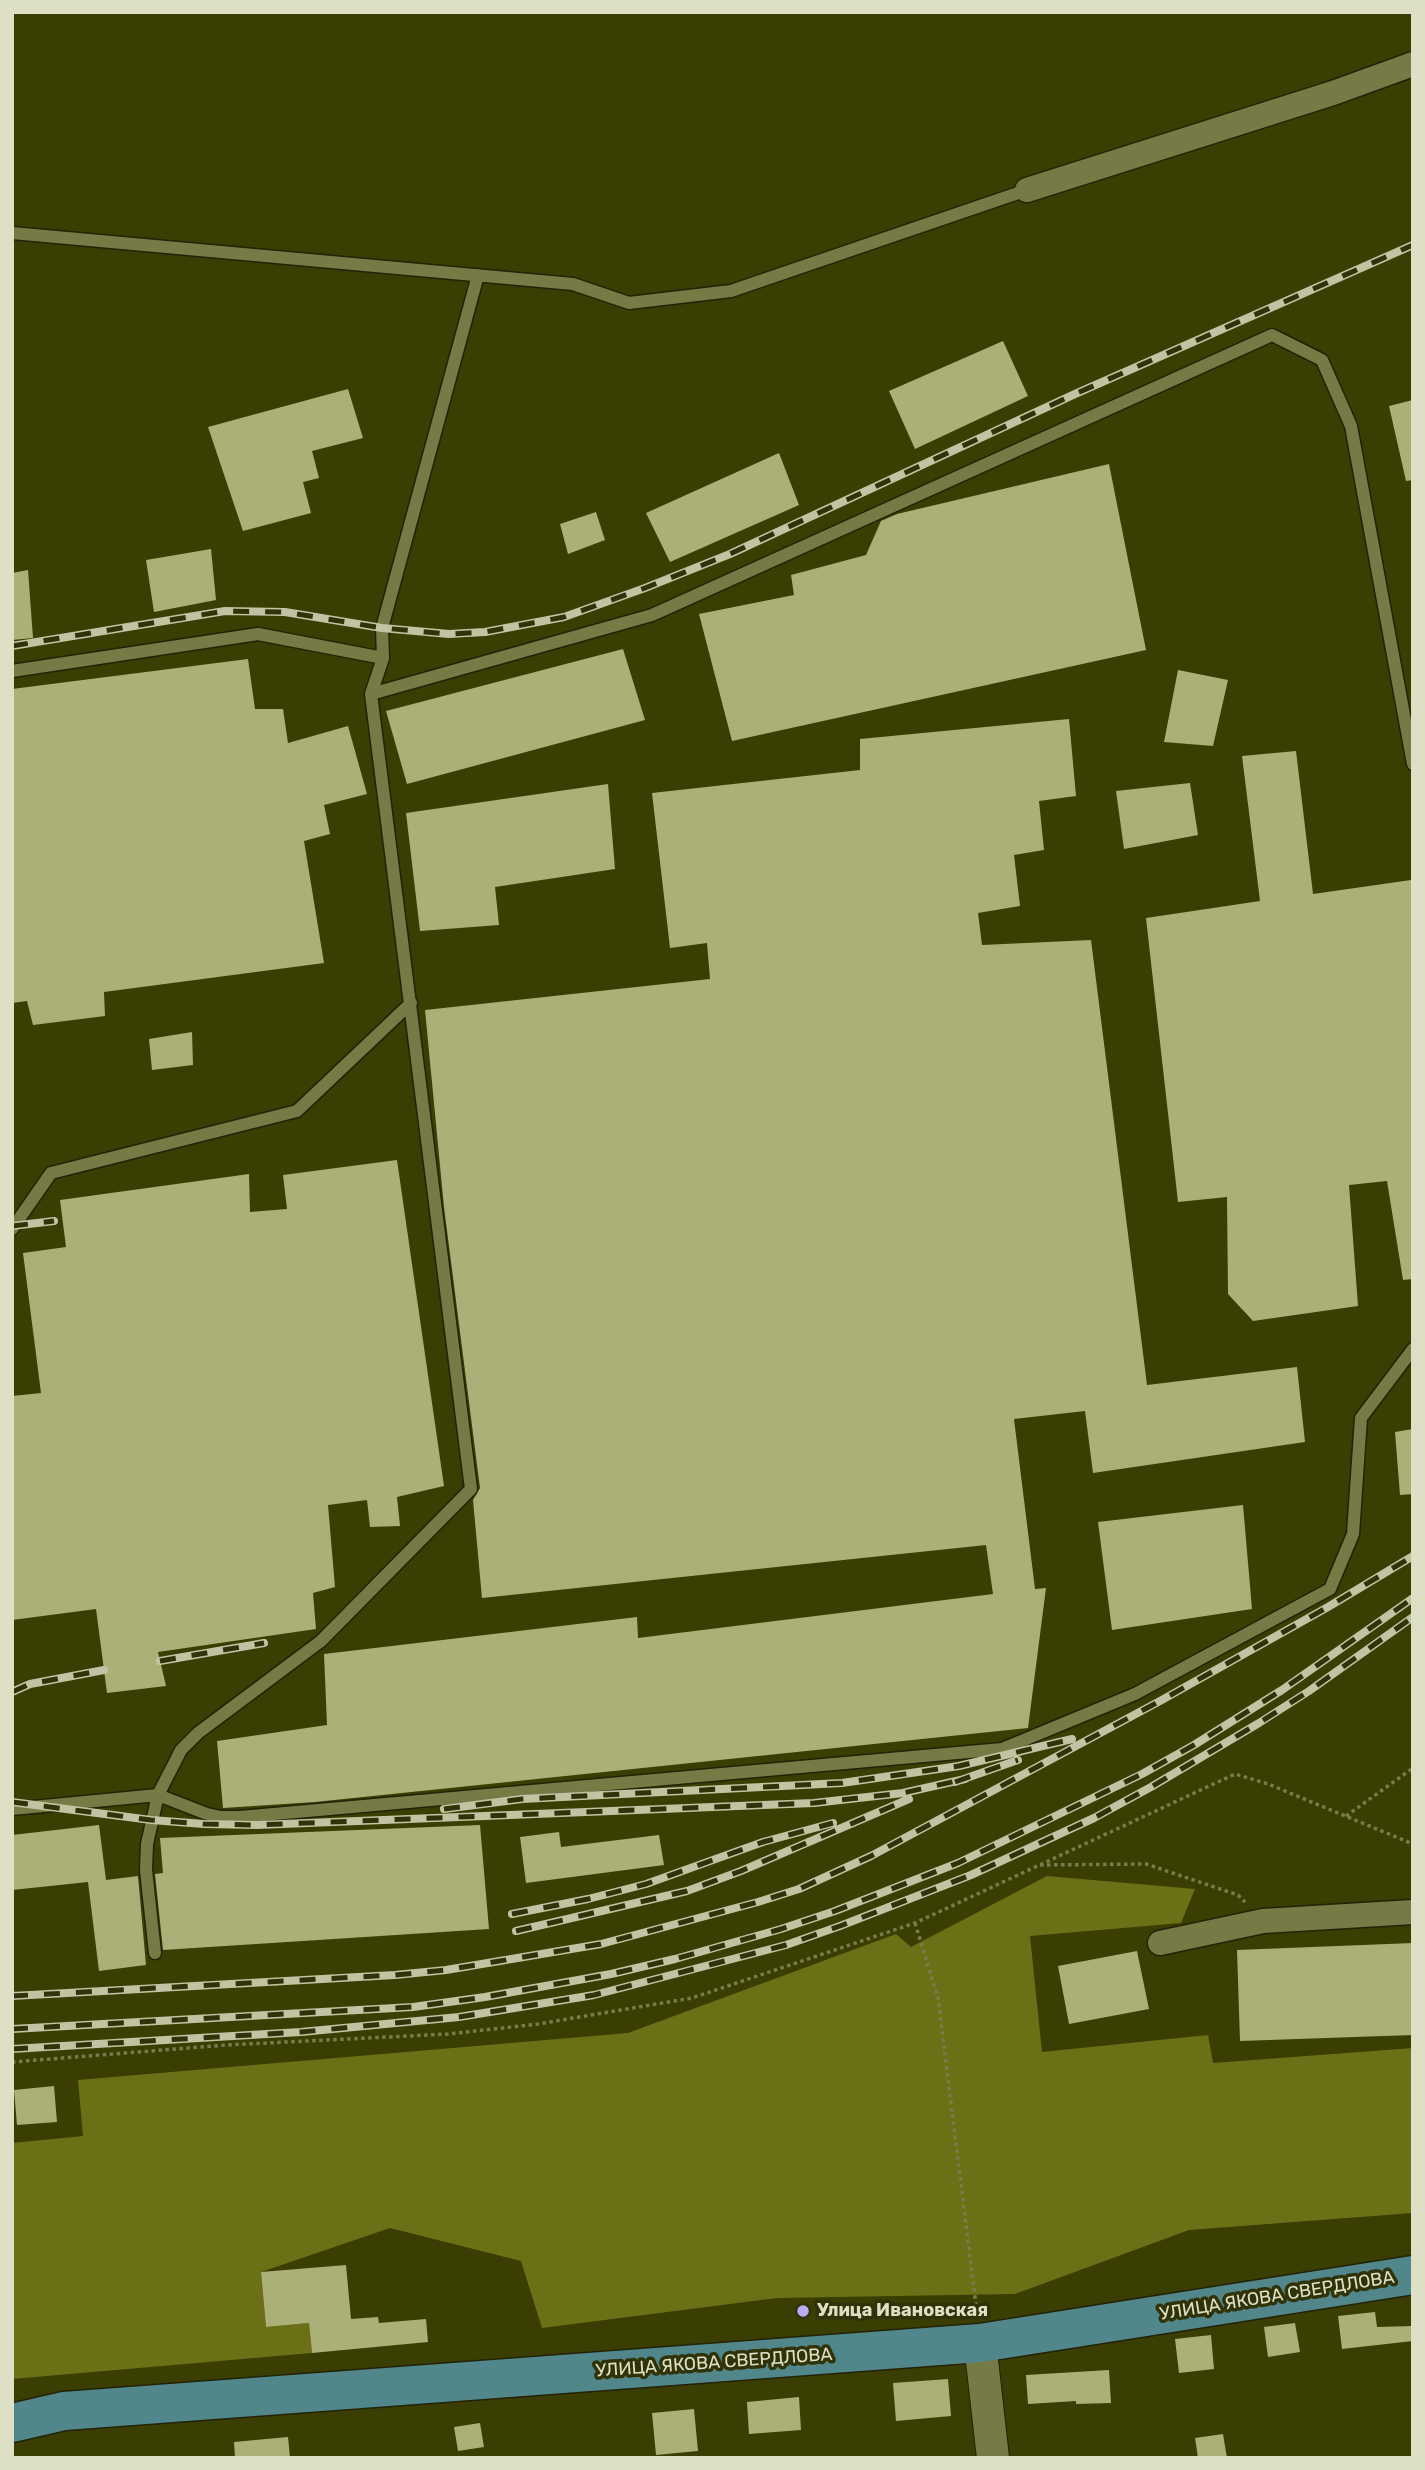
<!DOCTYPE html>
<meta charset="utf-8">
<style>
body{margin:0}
#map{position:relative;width:1425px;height:2470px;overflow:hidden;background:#3b3e02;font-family:Rubik,sans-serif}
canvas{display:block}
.frame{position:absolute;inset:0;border:14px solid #dde0c4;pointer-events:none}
</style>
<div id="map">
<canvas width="1425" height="2470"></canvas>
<div class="frame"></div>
</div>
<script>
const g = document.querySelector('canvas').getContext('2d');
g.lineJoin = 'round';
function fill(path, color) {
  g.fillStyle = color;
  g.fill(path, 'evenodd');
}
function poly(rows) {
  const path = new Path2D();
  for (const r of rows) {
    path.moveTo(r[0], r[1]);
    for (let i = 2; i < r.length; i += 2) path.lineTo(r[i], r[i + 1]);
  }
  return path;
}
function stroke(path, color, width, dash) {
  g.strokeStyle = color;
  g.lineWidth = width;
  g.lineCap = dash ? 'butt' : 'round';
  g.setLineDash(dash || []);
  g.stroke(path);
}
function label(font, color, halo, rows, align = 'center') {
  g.font = font + ' Rubik,sans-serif';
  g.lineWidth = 7;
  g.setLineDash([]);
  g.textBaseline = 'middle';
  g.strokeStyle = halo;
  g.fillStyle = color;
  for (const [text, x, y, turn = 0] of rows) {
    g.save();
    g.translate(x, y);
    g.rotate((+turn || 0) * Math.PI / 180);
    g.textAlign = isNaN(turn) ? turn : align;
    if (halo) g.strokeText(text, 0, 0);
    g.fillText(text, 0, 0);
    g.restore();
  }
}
fill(poly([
 [1047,1876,1195,1889,1181,1923,1030,1936,1042,2052,1208,2035,1213,2063,1413,2048,1413,2213,1189,2230,1015,2294,777,2298,542,2328,521,2261,390,2228,261,2272,266,2327,309,2323,312,2353,12,2379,12,2143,83,2136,78,2080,628,2033,896,1934,911,1947]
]), '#6b7016');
fill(poly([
 [1003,341,1028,396,915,449,889,391],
 [348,389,363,438,312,451,319,478,303,482,311,513,243,531,208,427],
 [1413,400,1413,480,1406,481,1389,406],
 [779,453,799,505,670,562,646,513],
 [1109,464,1146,650,732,741,699,614,794,595,791,575,866,555,881,521,897,514],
 [596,512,605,540,568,554,560,524],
 [211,549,216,600,154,612,146,560],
 [28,570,33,638,12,640,12,573],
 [623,649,645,720,407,784,386,711],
 [248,659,255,709,283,709,288,743,348,726,367,794,324,805,330,834,304,841,324,963,104,992,105,1016,33,1025,27,1001,12,1003,12,689],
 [1178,670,1228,680,1213,746,1164,742],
 [1069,719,1076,796,1039,801,1044,850,1014,855,1020,906,978,913,982,945,1091,940,1147,1385,1297,1367,1305,1442,1093,1473,1085,1411,1014,1419,1035,1589,1046,1588,1028,1728,315,1802,223,1808,217,1741,327,1725,324,1654,637,1617,638,1638,993,1594,986,1545,482,1598,473,1500,480,1488,444,1207,425,1010,710,979,707,943,670,948,652,793,860,770,860,739],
 [1296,751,1313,894,1411,880,1413,1279,1403,1280,1387,1181,1349,1185,1358,1306,1253,1321,1228,1294,1227,1197,1178,1202,1146,918,1260,901,1242,756],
 [1190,783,1198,835,1124,849,1116,791],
 [608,784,615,869,495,887,499,925,420,931,406,813],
 [192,1032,193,1065,152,1070,149,1039],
 [397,1160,444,1486,397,1497,400,1526,370,1527,367,1500,328,1505,335,1587,313,1593,316,1629,158,1652,166,1686,107,1693,96,1609,12,1620,12,1396,41,1393,23,1253,66,1247,60,1200,249,1174,250,1212,287,1209,283,1175],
 [1413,1429,1413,1494,1400,1495,1395,1432],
 [1243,1505,1252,1609,1112,1630,1098,1522],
 [99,1825,106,1880,138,1876,146,1965,99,1971,88,1882,12,1890,12,1835],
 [480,1825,489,1929,163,1950,155,1874,163,1873,160,1838],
 [559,1832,561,1847,659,1835,664,1865,526,1883,520,1837],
 [1413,1943,1413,2035,1240,2041,1237,1950],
 [1137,1951,1149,2009,1069,2024,1058,1966],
 [54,2086,57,2122,17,2125,14,2090],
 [346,2265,351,2319,378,2317,379,2323,426,2319,428,2342,312,2353,309,2323,266,2327,261,2272],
 [1375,2312,1377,2327,1413,2326,1413,2341,1342,2349,1338,2316],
 [1295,2323,1300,2352,1268,2357,1264,2327],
 [1211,2335,1214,2369,1179,2373,1175,2339],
 [1109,2370,1111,2403,1076,2404,1076,2401,1028,2404,1026,2375],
 [948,2379,951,2416,896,2421,893,2383],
 [799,2397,801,2430,749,2434,747,2402],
 [694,2409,698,2451,656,2455,652,2413],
 [480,2423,484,2447,458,2451,454,2427],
 [1223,2434,1227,2458,1198,2458,1195,2438],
 [288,2437,290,2458,235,2458,234,2442]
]), '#abb078');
const service = poly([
 [12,233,573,284,629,303,731,291,1027,190],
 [12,671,258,634,383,658],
 [371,694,652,615,1272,335,1322,360,1351,426,1413,764],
 [12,1229,51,1173,297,1111,411,1003],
 [12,1809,158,1795,207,1814,221,1817,240,1817,1002,1749,1135,1694,1330,1589,1353,1534,1361,1418,1413,1349],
 [155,1953,146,1870,147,1844,158,1795,181,1750,198,1733,321,1641,471,1489,371,694,383,658,382,628,478,275]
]);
const minor = poly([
 [1027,190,1333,93,1413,64],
 [1160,1943,1263,1921,1413,1912]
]);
const tertiary = poly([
 [980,2343,993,2458]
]);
const primary = poly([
 [12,2423,64,2411,980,2343,1413,2275]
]);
stroke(service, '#222307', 15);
stroke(minor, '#222307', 27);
stroke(tertiary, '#222307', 34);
stroke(primary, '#222307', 41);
stroke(poly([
 [1346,1816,1413,1768],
 [1040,1865,1146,1864,1238,1895,1245,1902],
 [915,1923,938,1998,976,2305],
 [12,2062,226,2045,448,2034,538,2024,692,1998,915,1923,1235,1774,1268,1784,1413,1844]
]), '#787b4b', 3.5, [3.5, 3.5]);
stroke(service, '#767a44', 12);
stroke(minor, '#767a44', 24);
stroke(tertiary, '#767a44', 32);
stroke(primary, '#51878a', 38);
const rail = poly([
 [12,646,225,611,285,612,382,628,449,634,485,632,564,617,645,588,730,554,1075,394,1413,245],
 [12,1226,54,1221],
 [160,1661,264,1643],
 [12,1692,30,1684,104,1670],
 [955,1782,1018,1760],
 [12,1802,151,1820,204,1824,257,1825,814,1803,903,1793,965,1779],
 [444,1809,522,1799,842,1783,959,1766,1072,1739],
 [512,1914,588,1899,646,1884,763,1842,833,1823],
 [516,1931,687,1891,741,1871,909,1799],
 [12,1996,395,1975,446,1970,601,1944,758,1902,799,1889,871,1856,1160,1701,1328,1607,1413,1556],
 [12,2029,413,2007,485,1997,611,1974,675,1959,781,1929,835,1911,958,1863,1142,1774,1194,1745,1282,1690,1413,1598],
 [12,2049,301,2032,459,2017,594,1995,786,1945,840,1926,971,1875,1094,1818,1151,1787,1259,1723,1309,1691,1413,1617]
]);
stroke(rail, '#c1c4a2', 8);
stroke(rail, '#303308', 5, [16]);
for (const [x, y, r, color] of [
 [803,2311,7,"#b9abf7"]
]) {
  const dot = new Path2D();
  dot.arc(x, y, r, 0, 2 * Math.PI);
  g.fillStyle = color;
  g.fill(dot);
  stroke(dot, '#303308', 2.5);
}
label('18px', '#dde0c4', '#303308', [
 ["УЛИЦА ЯКОВА СВЕРДЛОВА",1277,2296,-9],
 ["УЛИЦА ЯКОВА СВЕРДЛОВА",714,2363,-4]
]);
label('bold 18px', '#dde0c4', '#303308', [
 ["Улица Ивановская",817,2311]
], 'left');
</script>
